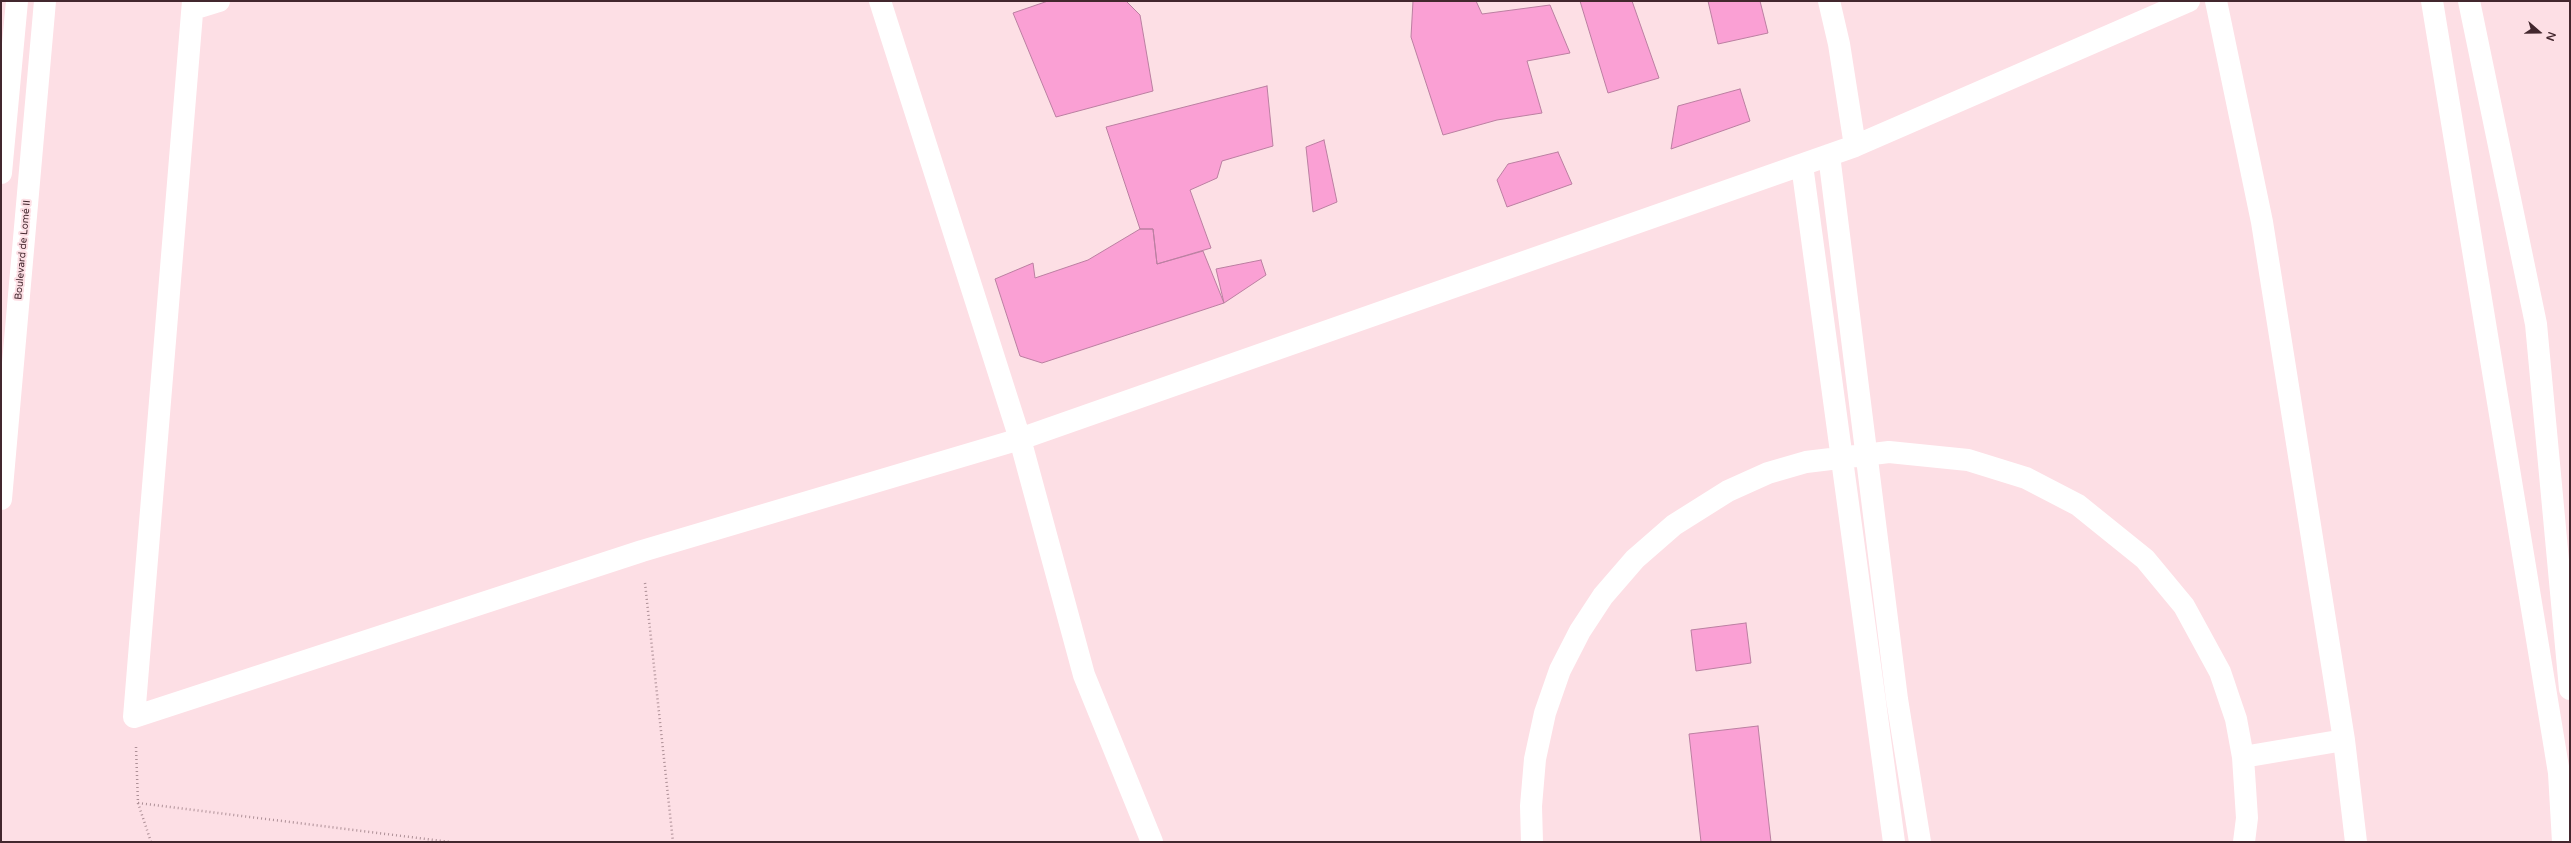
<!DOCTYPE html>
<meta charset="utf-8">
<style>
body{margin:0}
#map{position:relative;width:2571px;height:843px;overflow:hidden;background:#fddfe5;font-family:"Varela Round",sans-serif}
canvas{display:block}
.frame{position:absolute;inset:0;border:2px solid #43272e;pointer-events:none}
.north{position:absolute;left:2519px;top:12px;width:40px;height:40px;-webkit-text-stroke:3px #fddfe5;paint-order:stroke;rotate:110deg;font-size:11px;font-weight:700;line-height:16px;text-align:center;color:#43272e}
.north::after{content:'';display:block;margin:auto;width:14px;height:18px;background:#43272e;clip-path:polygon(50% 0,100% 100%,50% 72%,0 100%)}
</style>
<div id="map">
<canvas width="2571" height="843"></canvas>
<div class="frame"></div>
<div class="north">N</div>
</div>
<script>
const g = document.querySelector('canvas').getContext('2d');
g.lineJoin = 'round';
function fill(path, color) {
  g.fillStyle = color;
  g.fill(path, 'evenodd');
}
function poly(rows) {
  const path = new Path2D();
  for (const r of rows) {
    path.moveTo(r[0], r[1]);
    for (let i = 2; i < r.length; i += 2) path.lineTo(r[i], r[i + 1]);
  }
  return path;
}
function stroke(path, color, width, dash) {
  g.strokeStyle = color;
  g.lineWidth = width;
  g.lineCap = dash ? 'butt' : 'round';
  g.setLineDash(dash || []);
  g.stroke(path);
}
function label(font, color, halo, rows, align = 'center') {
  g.font = font + ' "Varela Round",sans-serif';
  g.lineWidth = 4;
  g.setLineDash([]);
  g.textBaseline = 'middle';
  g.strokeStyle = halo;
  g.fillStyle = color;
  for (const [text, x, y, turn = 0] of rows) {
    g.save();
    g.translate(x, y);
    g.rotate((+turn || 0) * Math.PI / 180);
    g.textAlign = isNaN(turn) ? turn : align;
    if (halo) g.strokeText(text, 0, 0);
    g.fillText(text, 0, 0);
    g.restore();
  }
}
const building = poly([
 [1048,1,1126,1,1140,15,1153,91,1056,117,1013,13,1048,1],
 [1413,1,1476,1,1482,14,1550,5,1570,53,1527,61,1542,113,1497,120,1443,135,1411,37,1413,1],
 [1580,1,1632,1,1659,78,1608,93,1580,1],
 [1708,1,1760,1,1768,33,1718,44,1708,1],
 [1267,86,1273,146,1222,161,1217,178,1190,190,1211,248,1157,264,1153,229,1140,229,1106,127,1267,86],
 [1740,89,1750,121,1671,149,1678,106,1740,89],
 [1324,140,1337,202,1313,212,1306,147,1324,140],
 [1558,152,1572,184,1507,207,1497,180,1508,164,1558,152],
 [1140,229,1153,229,1157,264,1203,251,1224,303,1042,363,1020,356,995,279,1033,263,1035,278,1088,260,1140,229],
 [1261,260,1266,275,1224,303,1216,269,1261,260],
 [1746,623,1751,663,1696,671,1691,630,1746,623],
 [1758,726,1771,842,1701,842,1689,734,1758,726]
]);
fill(building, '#faa0d4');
stroke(building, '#bb7fa1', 1);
stroke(poly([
 [645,583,673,842],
 [136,747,138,803,151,842],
 [138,803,450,842]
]), '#ae9097', 2.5, [1, 3]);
stroke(poly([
 [193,1,134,717,642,551,1020,439,1855,146,2189,1],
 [880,1,1020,439,1084,675,1152,842],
 [1829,1,1839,44,1855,146],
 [2216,1,2262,222,2344,740,2356,842],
 [2432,1,2559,773,2563,842],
 [2469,1,2536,324,2570,689],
 [193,9,219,1],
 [1829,155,1897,699,1920,842],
 [1802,165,1894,842],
 [1,173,17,1],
 [1,499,45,1],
 [2243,757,2344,740],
 [1532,842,1531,806,1535,759,1545,713,1560,670,1580,631,1603,596,1635,559,1674,525,1728,491,1768,473,1806,462,1889,452,1968,460,2026,478,2078,505,2145,559,2184,606,2220,672,2236,719,2243,757,2247,818,2244,842]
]), '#fff', 22);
label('10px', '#43272e', '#fddfe5', [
 ["Boulevard de Lomé II",23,250,-85]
]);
</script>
